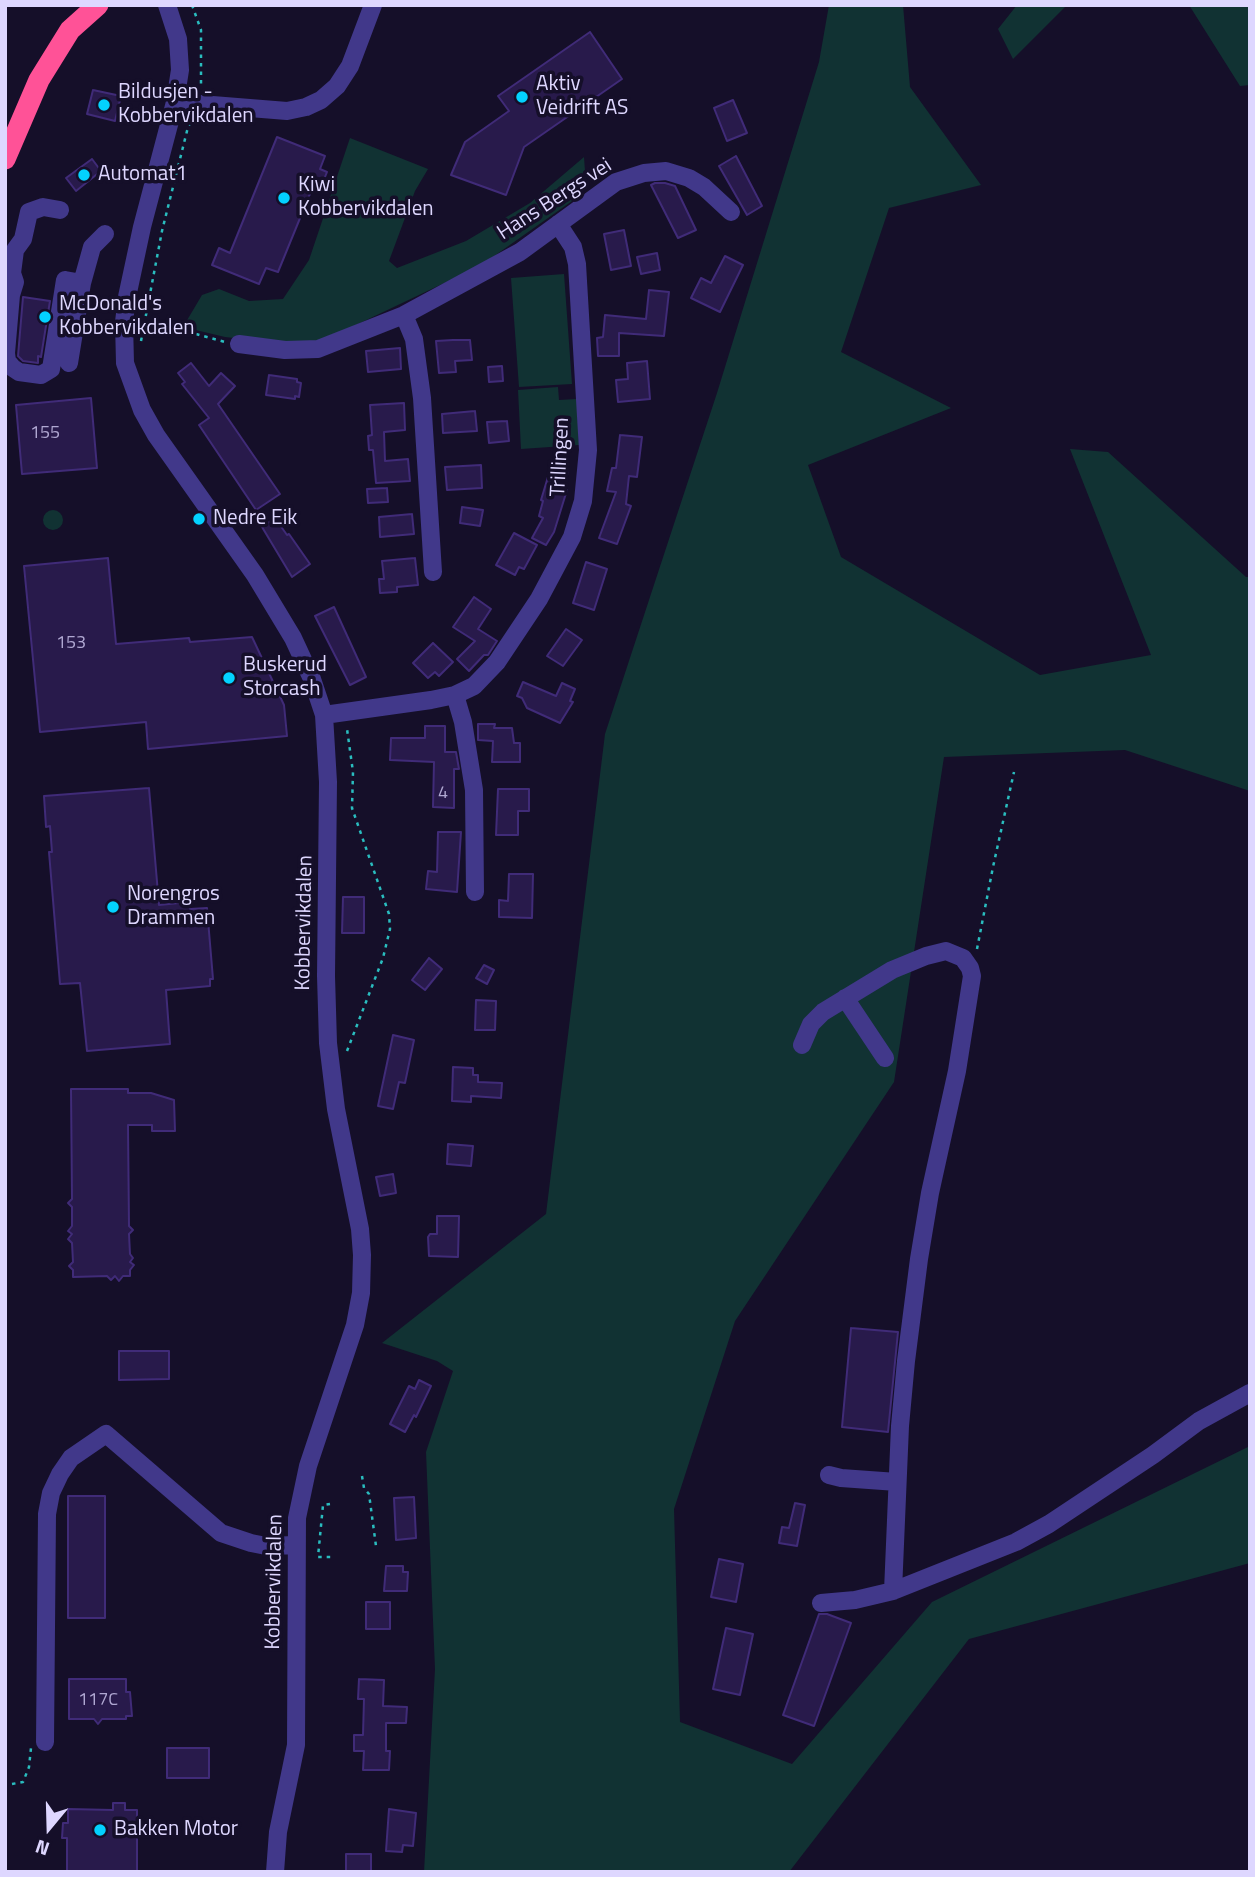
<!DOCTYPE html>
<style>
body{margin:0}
#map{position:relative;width:1255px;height:1877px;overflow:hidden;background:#150f29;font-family:"Titillium Web",sans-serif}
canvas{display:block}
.frame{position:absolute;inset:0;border:7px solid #ded7ff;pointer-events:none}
.north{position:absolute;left:14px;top:1793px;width:70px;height:70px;-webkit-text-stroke:5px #150f29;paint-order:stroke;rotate:199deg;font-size:19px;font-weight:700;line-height:28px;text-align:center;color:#ded7ff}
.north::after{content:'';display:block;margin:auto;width:24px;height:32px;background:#ded7ff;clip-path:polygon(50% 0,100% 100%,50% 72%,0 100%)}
</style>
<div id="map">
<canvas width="1255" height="1877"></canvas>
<div class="frame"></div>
<div class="north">N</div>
</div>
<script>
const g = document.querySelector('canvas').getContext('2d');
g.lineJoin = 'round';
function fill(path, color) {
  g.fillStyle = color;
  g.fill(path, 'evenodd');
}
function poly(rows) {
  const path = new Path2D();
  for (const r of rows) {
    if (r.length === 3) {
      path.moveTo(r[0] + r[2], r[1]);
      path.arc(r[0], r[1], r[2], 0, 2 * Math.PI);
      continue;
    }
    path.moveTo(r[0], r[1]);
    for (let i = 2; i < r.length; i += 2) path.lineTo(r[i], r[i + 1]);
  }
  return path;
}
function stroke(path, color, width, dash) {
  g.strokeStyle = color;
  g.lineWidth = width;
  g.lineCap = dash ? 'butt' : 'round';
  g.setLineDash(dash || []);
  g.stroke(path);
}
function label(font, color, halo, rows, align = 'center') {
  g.font = font + ' "Titillium Web",sans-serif';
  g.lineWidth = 7;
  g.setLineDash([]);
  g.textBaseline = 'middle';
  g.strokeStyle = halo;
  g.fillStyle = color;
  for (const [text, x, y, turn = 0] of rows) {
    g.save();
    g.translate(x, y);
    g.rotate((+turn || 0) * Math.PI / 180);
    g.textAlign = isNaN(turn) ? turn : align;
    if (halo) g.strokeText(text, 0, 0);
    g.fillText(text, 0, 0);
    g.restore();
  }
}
fill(poly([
 [829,5,903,5,910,87,981,185,889,208,841,352,951,408,808,465,841,557,1040,675,1151,655,1070,449,1108,452,1246,577,1250,577,1250,791,1125,750,944,757,894,1082,735,1321,674,1509,680,1722,792,1764,932,1602,1250,1446,1250,1563,969,1639,789,1872,424,1872,435,1669,426,1452,453,1371,437,1361,382,1343,546,1214,605,734,717,393,819,62],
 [1017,5,1067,5,1013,59,998,29],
 [1189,5,1250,5,1250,85,1240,86],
 [350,138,428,169,415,191,389,261,397,268,466,241,530,203,584,157,586,185,582,194,480,266,318,343,288,344,225,337,183,327,202,295,219,289,249,301,283,299,309,260],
 [564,274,572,384,519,387,511,278],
 [558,387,559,400,577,399,579,445,521,449,518,390],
 [53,520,10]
]), '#113233');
const building = poly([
 [590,32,622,79,524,147,506,195,451,175,465,142,509,111,498,96,590,32],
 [93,90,121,96,115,121,87,114,93,90],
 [733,100,747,133,727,141,714,108,733,100],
 [277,137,325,156,320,169,327,172,321,187,314,184,278,272,266,268,259,284,212,265,219,248,230,253,277,137],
 [736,156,762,206,747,215,719,166,736,156],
 [92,159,101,171,76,191,66,178,92,159],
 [655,183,665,183,675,186,696,230,678,238,651,185,655,183],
 [624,230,631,266,611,270,604,234,624,230],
 [657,253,660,270,641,274,637,257,657,253],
 [725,256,743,265,720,312,691,298,701,278,711,283,725,256],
 [649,290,669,292,664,336,619,333,619,356,598,356,597,338,603,337,605,315,646,319,649,290],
 [23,297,50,301,41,357,38,356,38,363,23,361,18,356,23,297],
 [453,340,470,340,472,360,455,361,456,372,439,373,436,341,453,340],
 [400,348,401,369,368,372,366,351,400,348],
 [647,361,650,399,618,402,616,380,628,379,627,363,647,361],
 [191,363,209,386,221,373,235,386,218,404,280,494,256,510,199,425,209,418,182,384,185,382,178,373,191,363],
 [502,366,503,381,489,382,488,367,502,366],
 [269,375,297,379,297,382,301,383,299,397,295,396,295,399,266,395,269,375],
 [91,398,97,468,22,474,16,405,91,398],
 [404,403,405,430,384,432,385,461,408,459,410,481,376,483,373,450,369,450,368,436,372,435,370,405,404,403],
 [475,411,477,431,443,433,442,414,475,411],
 [507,421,509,441,489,443,487,422,507,421],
 [620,435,642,437,637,477,629,476,626,504,631,506,617,544,599,538,616,492,607,491,612,468,616,468,620,435],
 [481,465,482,488,447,490,445,467,481,465],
 [551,467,568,472,563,489,567,490,554,532,546,545,532,538,543,518,539,516,543,501,541,500,551,467],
 [387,488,388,502,368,503,367,489,387,488],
 [462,507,483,510,480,526,460,523,462,507],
 [412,514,414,534,380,537,379,517,412,514],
 [275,518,287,535,289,534,310,564,292,577,262,527,275,518],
 [514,533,537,545,524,569,519,567,515,575,496,565,514,533],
 [108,558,116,644,189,638,190,642,252,637,284,705,287,736,148,749,146,722,40,732,24,566,108,558],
 [415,558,418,585,397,587,397,592,380,593,379,579,384,579,382,561,415,558],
 [586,562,607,569,594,610,573,603,586,562],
 [474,597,491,609,478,629,497,641,488,655,484,655,469,671,457,659,475,641,453,627,474,597],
 [334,607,366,677,350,685,315,616,334,607],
 [566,629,582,640,563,666,547,656,566,629],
 [433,643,453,662,439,676,435,672,428,678,413,663,433,643],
 [523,682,556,696,562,683,575,689,570,701,573,702,560,723,527,708,522,698,517,696,523,682],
 [478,724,495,724,494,728,512,728,514,743,520,743,520,762,492,762,493,741,478,740,478,724],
 [425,726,445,726,445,752,456,752,459,769,454,769,454,808,433,807,434,762,390,760,391,738,425,738,425,726],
 [149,788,159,905,189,902,190,909,207,908,213,979,210,979,210,986,166,990,170,1044,87,1051,80,983,60,984,49,852,52,852,50,826,46,827,44,796,149,788],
 [498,789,529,789,529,811,518,811,518,835,496,835,498,789],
 [438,832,461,832,457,892,426,889,428,871,437,872,438,832],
 [509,874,533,874,532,918,499,917,499,900,508,901,509,874],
 [343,897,364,897,364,933,342,933,343,897],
 [429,958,442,969,425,990,412,980,429,958],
 [484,965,494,970,487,984,476,978,484,965],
 [476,1000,496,1001,495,1030,475,1030,476,1000],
 [393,1035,414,1040,405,1083,399,1082,393,1109,378,1106,393,1035],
 [453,1067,473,1068,473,1075,478,1075,478,1082,502,1083,501,1098,471,1096,471,1102,452,1101,453,1067],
 [71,1089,128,1089,128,1093,151,1093,174,1100,175,1131,152,1131,152,1125,128,1125,129,1226,133,1230,129,1234,130,1254,133,1258,130,1262,134,1265,130,1270,130,1276,123,1276,119,1281,115,1276,111,1280,107,1276,73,1277,73,1270,69,1266,73,1262,72,1243,68,1239,72,1234,68,1231,72,1226,72,1207,68,1203,72,1199,71,1089],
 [448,1144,473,1146,471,1166,447,1164,448,1144],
 [393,1174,396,1193,380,1196,376,1177,393,1174],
 [437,1216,459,1216,458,1257,429,1256,428,1237,430,1234,437,1234,437,1216],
 [851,1328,898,1332,888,1432,842,1427,851,1328],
 [119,1351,169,1351,169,1379,119,1380,119,1351],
 [419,1380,431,1386,416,1417,414,1415,405,1432,390,1424,409,1386,415,1389,419,1380],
 [68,1496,105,1496,105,1618,68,1618,68,1496],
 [414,1497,416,1538,396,1540,394,1498,414,1497],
 [795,1503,805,1505,797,1546,779,1543,782,1527,789,1528,795,1503],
 [719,1559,743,1564,736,1602,711,1597,719,1559],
 [386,1566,403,1566,403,1572,408,1572,407,1591,384,1591,386,1566],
 [366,1602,390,1602,390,1629,366,1629,366,1602],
 [819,1614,827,1614,851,1623,814,1726,783,1715,819,1614],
 [726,1628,753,1634,740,1695,713,1689,726,1628],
 [69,1679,126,1679,126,1692,130,1692,132,1716,126,1716,126,1719,102,1719,98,1724,94,1719,69,1719,69,1679],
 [359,1679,384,1680,383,1706,407,1707,406,1723,386,1723,386,1751,390,1751,389,1770,363,1770,364,1751,354,1751,354,1735,363,1735,364,1699,358,1699,359,1679],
 [167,1748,209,1748,209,1778,167,1778,167,1748],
 [113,1803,125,1803,125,1810,137,1810,137,1872,67,1872,67,1838,62,1838,63,1823,68,1823,68,1809,113,1810,113,1803],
 [389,1809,416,1813,413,1846,403,1845,402,1852,386,1851,389,1809],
 [346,1854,371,1854,371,1872,346,1872,346,1854]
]);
fill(building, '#281a4b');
stroke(building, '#402b78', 2);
stroke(poly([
 [192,5,201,30,201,88],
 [146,325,174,328,225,342],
 [141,341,162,231,188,127,192,120],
 [977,949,993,867,1014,772],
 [347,1051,383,958,390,929,389,914,352,808,353,772,347,729],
 [362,1476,364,1488,369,1494,376,1546],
 [330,1504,323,1505,318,1557,331,1557],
 [12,1784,23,1782,29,1767,31,1748]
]), '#2abdbf', 2.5, [3.5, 5]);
stroke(poly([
 [167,5,178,39,180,70,175,102,142,227,127,297,124,322,125,363,142,410,156,435,255,575,293,638,312,679,324,715,328,782,326,976,328,1043,336,1109,360,1229,362,1255,361,1293,355,1325,308,1466,297,1518,296,1745,278,1832,275,1872],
 [175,102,287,111,306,107,321,100,337,86,350,66,373,5],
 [60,210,43,207,29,212,23,239,15,250,12,273,15,282,11,295,6,353,7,361,13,368,19,372,41,375,51,369,65,280,82,283],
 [404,315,414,339,422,398,433,572],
 [239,344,285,350,318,349,404,315,520,252,616,182,644,173,666,171,689,178,704,187,731,212],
 [69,363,82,283,92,247,105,234],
 [455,695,463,722,474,790,475,892],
 [324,715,431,700,455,695,474,686,497,662,539,599,572,537,583,501,588,450,577,264,573,247,558,224],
 [845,998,885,1058],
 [802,1045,811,1024,823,1012,892,970,926,956,946,951,963,958,970,968,972,976,957,1071,930,1193,919,1259,906,1361,900,1426,893,1591],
 [829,1475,841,1478,897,1482],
 [821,1603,855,1600,893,1591,1016,1542,1049,1524,1153,1455,1199,1421,1250,1393],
 [45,1742,47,1514,51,1493,60,1474,71,1458,106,1434,221,1533,251,1543,266,1546,295,1545]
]), '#41388a', 18);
stroke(poly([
 [5,159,39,80,70,30,98,5]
]), '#ff5297', 21);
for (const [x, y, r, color] of [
 [522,97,7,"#03d2ff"],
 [104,105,7,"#03d2ff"],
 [84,175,7,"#03d2ff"],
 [284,198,7,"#03d2ff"],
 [45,317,7,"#03d2ff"],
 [199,519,7,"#03d2ff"],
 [229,678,7,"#03d2ff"],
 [113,907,7,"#03d2ff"],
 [100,1830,7,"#03d2ff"]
]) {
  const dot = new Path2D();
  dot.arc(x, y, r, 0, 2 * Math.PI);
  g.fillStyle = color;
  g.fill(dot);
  stroke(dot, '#150f29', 2.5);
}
label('18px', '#b0a8d2', null, [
 ["155",45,434],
 ["153",71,644],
 ["4",443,794],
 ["117C",98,1701]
]);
label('21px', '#ded7ff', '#150f29', [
 ["Aktiv",536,85],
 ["Veidrift AS",536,109],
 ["Bildusjen -",118,93],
 ["Kobbervikdalen",118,117],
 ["Automat1",98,175],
 ["Kiwi",298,186],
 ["Kobbervikdalen",298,210],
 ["McDonald's",59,305],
 ["Kobbervikdalen",59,329],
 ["Nedre Eik",213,519],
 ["Buskerud",243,666],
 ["Storcash",243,690],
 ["Norengros",127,895],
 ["Drammen",127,919],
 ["Bakken Motor",114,1830]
], 'left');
label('21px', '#ded7ff', '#150f29', [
 ["Hans Bergs vei",555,200,-33],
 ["Trillingen",561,457,-87],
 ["Kobbervikdalen",305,923,-89],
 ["Kobbervikdalen",275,1582,-89]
]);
</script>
